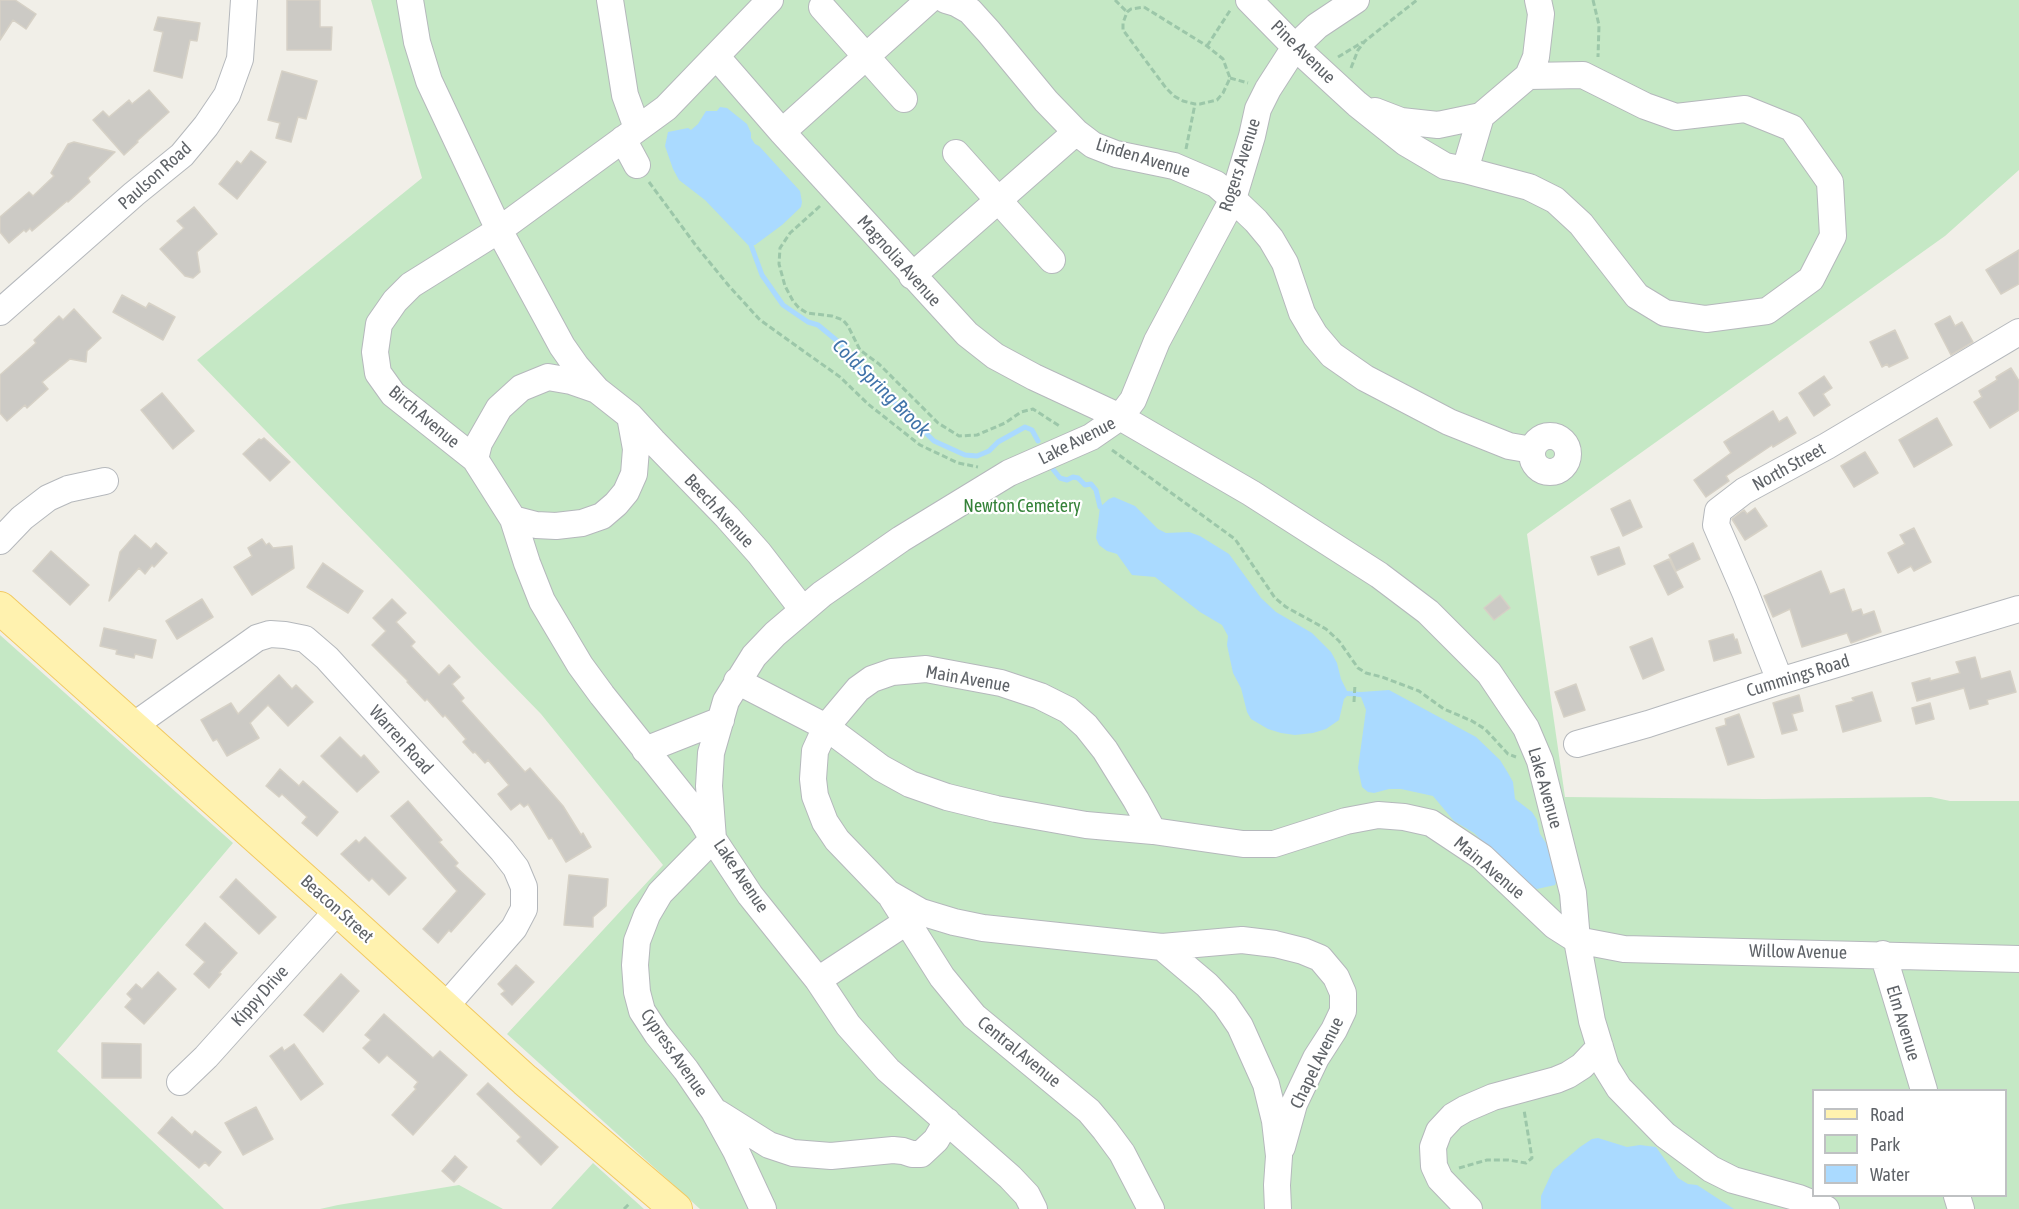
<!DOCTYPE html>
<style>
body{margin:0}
#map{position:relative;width:2019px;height:1209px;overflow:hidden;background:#f1efe8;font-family:"Asap Condensed",sans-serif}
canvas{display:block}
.legend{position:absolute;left:1812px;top:1089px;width:195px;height:108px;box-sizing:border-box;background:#fff;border:2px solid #bfc1c3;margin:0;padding:8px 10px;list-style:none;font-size:18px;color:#5f6368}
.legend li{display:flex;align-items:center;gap:12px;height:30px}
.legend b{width:30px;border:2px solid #bfc1c3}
</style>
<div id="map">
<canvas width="2019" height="1209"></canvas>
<ul class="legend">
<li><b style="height:8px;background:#fff2af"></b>Road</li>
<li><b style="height:16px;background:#c5e8c5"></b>Park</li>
<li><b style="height:16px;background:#aadaff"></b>Water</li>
</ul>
</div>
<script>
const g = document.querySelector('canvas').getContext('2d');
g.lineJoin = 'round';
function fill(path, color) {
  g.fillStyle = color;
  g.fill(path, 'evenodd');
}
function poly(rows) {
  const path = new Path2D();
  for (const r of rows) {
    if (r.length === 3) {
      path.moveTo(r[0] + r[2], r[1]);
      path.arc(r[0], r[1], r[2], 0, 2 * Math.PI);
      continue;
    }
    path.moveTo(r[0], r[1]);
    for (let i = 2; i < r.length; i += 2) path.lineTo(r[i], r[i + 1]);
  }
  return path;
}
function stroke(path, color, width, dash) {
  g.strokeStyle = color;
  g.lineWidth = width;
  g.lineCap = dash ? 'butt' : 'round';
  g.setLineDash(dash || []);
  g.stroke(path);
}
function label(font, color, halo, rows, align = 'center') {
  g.font = font + ' "Asap Condensed",sans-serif';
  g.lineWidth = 4.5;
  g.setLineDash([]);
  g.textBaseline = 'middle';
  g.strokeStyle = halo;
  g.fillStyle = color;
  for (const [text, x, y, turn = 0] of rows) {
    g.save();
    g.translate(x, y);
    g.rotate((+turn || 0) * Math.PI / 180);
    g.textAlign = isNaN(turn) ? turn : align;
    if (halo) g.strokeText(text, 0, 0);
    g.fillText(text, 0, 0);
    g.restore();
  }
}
fill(poly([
 [371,0,2019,0,2019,170,1945,236,1527,534,1565,797,1764,799,1931,797,1950,801,2019,801,2019,1209,700,1209,507,1034,663,865,541,714,197,360,422,178],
 [1814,1090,2006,1090,2006,1196,1814,1196],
 [0,635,233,843,57,1051,224,1209,0,1209],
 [593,1163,644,1209,551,1209],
 [459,1185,503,1209,320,1209,338,1205]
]), '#c5e8c5');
fill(poly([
 [720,107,727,108,747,124,751,133,751,138,755,144,759,146,800,191,802,202,801,207,782,225,755,245,748,245,705,200,679,180,673,169,665,146,668,132,688,128,691,130,698,124,706,111,717,111],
 [1114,497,1135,506,1158,529,1166,533,1189,532,1200,536,1229,554,1261,598,1276,612,1312,633,1331,652,1337,663,1341,679,1347,691,1361,692,1389,690,1476,737,1500,760,1508,773,1513,782,1515,799,1532,812,1537,820,1540,834,1546,843,1557,879,1555,885,1537,889,1526,884,1474,833,1454,821,1433,796,1401,789,1389,789,1374,793,1368,792,1362,787,1358,768,1366,710,1361,697,1347,696,1344,699,1339,720,1326,729,1313,733,1295,735,1281,733,1268,729,1251,719,1247,712,1241,688,1233,673,1227,645,1228,636,1222,625,1200,612,1155,577,1132,575,1117,554,1107,551,1099,545,1096,538,1100,507,1109,499],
 [1598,1138,1627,1147,1640,1145,1656,1147,1678,1178,1688,1184,1697,1185,1734,1209,1541,1209,1541,1196,1553,1170,1580,1147,1592,1139]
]), '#aadaff');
stroke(poly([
 [751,245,762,275,783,305,808,322,818,325,841,344,861,370,934,441,965,455,977,456,989,451,998,442,1025,427,1032,430,1038,441],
 [1052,468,1060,478,1067,480,1073,477,1078,478,1085,485,1091,484,1096,490,1100,507]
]), '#aadaff', 5);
const building = poly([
 [0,0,15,0,36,14,26,29,13,20,0,40,0,0],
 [287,0,320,0,320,27,332,27,331,50,287,50,287,0],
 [158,17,200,23,197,41,190,40,182,78,154,71,163,32,154,30,158,17],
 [282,71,317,81,306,119,298,117,291,142,276,138,280,123,268,120,282,71],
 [149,90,169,112,137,141,138,142,124,155,93,120,103,111,109,117,129,100,132,104,149,90],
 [74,142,115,152,88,178,90,182,68,202,67,201,32,231,30,228,26,232,24,230,9,243,0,232,0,217,29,192,33,196,54,176,51,173,68,144,74,142],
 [251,151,266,162,237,199,219,184,237,161,241,164,251,151],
 [194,207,217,234,197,252,200,272,193,278,185,276,160,249,184,228,177,221,194,207],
 [2019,250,2019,284,2001,294,1986,270,2019,250],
 [122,295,146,308,149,303,175,317,163,340,113,312,122,295],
 [74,309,101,338,87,351,86,362,70,359,42,382,48,389,27,408,25,405,7,421,0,413,0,375,36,343,34,340,59,316,63,320,74,309],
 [1950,316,1955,326,1962,322,1973,342,1951,355,1935,324,1950,316],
 [1895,330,1908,358,1889,367,1887,364,1882,367,1870,342,1895,330],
 [2011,368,2019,381,2019,410,1990,428,1974,402,1982,397,1979,391,1997,380,1996,377,2011,368],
 [1824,376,1832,388,1823,394,1830,405,1814,416,1799,393,1824,376],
 [162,393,194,431,173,449,141,410,162,393],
 [1773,411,1779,422,1787,417,1796,433,1773,447,1772,445,1726,476,1729,481,1706,497,1694,480,1731,453,1724,442,1773,411],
 [1937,418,1952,445,1914,467,1899,440,1937,418],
 [264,438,290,462,270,481,243,454,259,439,261,440,264,438],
 [1865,452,1878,473,1854,487,1841,466,1865,452],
 [1630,500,1642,527,1623,536,1611,509,1630,500],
 [1755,508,1767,526,1745,540,1732,519,1744,510,1747,514,1755,508],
 [1914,528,1931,562,1914,571,1911,566,1898,573,1888,553,1905,544,1900,535,1914,528],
 [135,535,151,549,156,543,167,553,154,567,152,565,145,574,139,568,109,601,120,552,135,535],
 [262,539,266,545,269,543,273,548,292,546,294,568,252,595,234,567,252,556,248,548,262,539],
 [1693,543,1700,559,1676,571,1669,555,1693,543],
 [1619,547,1625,564,1598,575,1591,557,1619,547],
 [51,551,89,585,70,605,33,571,51,551],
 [1669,559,1683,587,1668,595,1654,566,1669,559],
 [323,563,363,591,348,613,307,587,323,563],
 [1821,571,1830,594,1844,589,1852,612,1861,609,1863,615,1874,611,1881,632,1851,643,1847,633,1802,647,1790,609,1773,617,1764,596,1821,571],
 [1500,595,1510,608,1494,620,1484,608,1500,595],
 [202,599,213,617,177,639,166,621,202,599],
 [392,599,406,613,396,622,415,642,411,646,439,675,449,665,460,677,452,684,464,698,461,701,525,772,530,768,563,806,581,835,583,833,591,847,566,862,552,838,549,839,528,804,524,807,520,803,511,810,498,794,509,785,488,760,485,763,475,752,473,753,463,742,466,739,445,715,443,717,427,699,425,701,407,682,408,681,372,645,386,631,373,618,392,599],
 [104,628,156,640,152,658,135,654,134,658,116,654,117,650,100,646,104,628],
 [1733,634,1735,640,1737,639,1741,653,1714,661,1709,641,1733,634],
 [1652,638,1664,670,1643,679,1630,647,1652,638],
 [1975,657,1981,679,2010,671,2016,692,1987,700,1988,704,1970,709,1964,688,1917,701,1912,683,1930,678,1930,681,1960,673,1956,662,1975,657],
 [279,675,292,689,296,685,313,702,288,726,268,705,250,723,259,738,227,756,217,739,213,741,201,720,231,703,238,714,279,675],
 [1576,684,1585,710,1564,717,1555,692,1576,684],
 [1872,692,1881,721,1843,732,1836,706,1854,701,1852,698,1872,692],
 [1799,695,1803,711,1792,714,1797,730,1782,734,1773,703,1799,695],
 [1930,703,1934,719,1916,724,1912,708,1930,703],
 [1739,714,1754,757,1728,765,1716,728,1726,725,1725,719,1739,714],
 [340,737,361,758,364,755,379,772,357,792,321,756,340,737],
 [280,769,299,786,303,781,338,812,317,836,302,823,307,817,282,794,279,797,266,786,280,769],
 [408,801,442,840,439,842,458,863,455,866,485,894,451,932,449,930,438,943,423,929,457,891,391,816,408,801],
 [365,837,406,878,389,895,372,878,369,881,341,854,356,840,359,843,365,837],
 [569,875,608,879,606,906,593,917,593,927,564,925,569,875],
 [236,879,276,917,259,934,220,897,236,879],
 [205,923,237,953,219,973,221,974,209,988,194,974,205,962,186,945,205,923],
 [516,965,534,982,512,1005,501,994,505,991,498,984,516,965],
 [158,972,176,989,144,1024,125,1007,132,999,127,994,136,984,142,989,158,972],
 [341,974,359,991,323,1032,304,1015,341,974],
 [384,1014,433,1058,440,1051,467,1075,413,1135,392,1115,416,1089,414,1087,418,1082,387,1055,379,1063,363,1048,371,1040,365,1035,384,1014],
 [102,1043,141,1044,141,1078,102,1078,102,1043],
 [294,1044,323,1084,301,1100,270,1056,282,1047,284,1051,294,1044],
 [488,1083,558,1147,541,1165,517,1141,521,1137,477,1094,488,1083],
 [256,1107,273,1139,243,1155,225,1123,256,1107],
 [172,1117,192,1135,195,1131,221,1152,209,1166,205,1162,199,1168,158,1133,172,1117],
 [455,1156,467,1167,454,1182,442,1171,455,1156]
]);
fill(building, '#cccac5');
stroke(building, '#d6d1c6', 1.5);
const minor = poly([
 [410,0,417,42,429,81,499,230,562,346,576,366,597,390,630,416,653,441,727,517,759,553,803,610],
 [610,0,625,95,637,128],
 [946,0,956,3,970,11,989,32,1046,101,1076,132,1093,145,1116,154,1174,166,1216,184,1233,199,1256,221,1271,239,1285,263,1302,313,1315,335,1332,355,1365,378,1449,422,1509,446,1532,450],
 [1249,0,1295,47,1357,104,1406,143,1445,166,1465,170,1481,116],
 [822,7,904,99],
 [716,56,782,132,967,334,995,356,1034,377,1120,417,1133,400,1157,341,1233,199,1252,136,1258,109,1268,89,1295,47,1317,26,1356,0],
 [1375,111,1401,121,1438,125,1481,116,1528,76,1536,57,1541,14,1538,0],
 [782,132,929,0],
 [623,139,637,165],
 [956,153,1052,260],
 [1465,170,1529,187,1555,200,1581,224,1637,296,1665,313,1706,319,1767,311,1811,279,1833,236,1830,182,1792,128,1745,109,1676,117,1645,106,1583,75,1528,76],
 [912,276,1076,132],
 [0,312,134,194,182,155,206,126,227,95,240,59,244,0],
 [1550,454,18],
 [475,459,479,443,499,408,521,388,548,377,571,381,597,390],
 [513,519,536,525,556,526,582,523,602,516,616,504,626,492,634,474,636,449,630,416],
 [0,541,22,518,48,498,68,489,105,481],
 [737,681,826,727,881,768,910,784,947,797,996,809,1086,825,1153,831],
 [1780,681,1745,592,1716,525,1718,511,1744,491,1827,446,2019,332],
 [133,726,257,638,270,634,285,635,305,639,327,658,502,850,516,868,524,887,524,909,514,928,444,1008],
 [1577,744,1648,724,1780,681,2019,609],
 [645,750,721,720],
 [892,898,942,977,974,1016,1089,1111,1105,1130,1122,1153,1151,1209],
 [1162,947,1242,940,1275,944,1303,951,1320,958,1336,977,1343,993,1343,1011,1334,1030,1316,1058,1294,1104,1282,1147],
 [1883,954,1924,1090],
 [818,980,920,913],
 [180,1082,206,1057,338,910],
 [718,1113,769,1145,793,1153,831,1156,893,1150,903,1151,912,1154,921,1154,936,1140,947,1121],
 [1957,1196,1961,1209],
 [763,1209,736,1151,714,1111,686,1070,657,1034,642,1011,637,992,635,965,637,941,647,915,660,893,713,839,701,819,602,695,580,665,542,601,527,563,513,519,475,459,393,394,378,373,375,352,379,324,395,301,411,285,499,230,666,108,770,0],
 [1034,1209,1027,1195,1010,1177,888,1070,848,1025,818,980,750,895,713,839,709,786,711,753,726,701,754,656,775,634,822,594,901,539,1009,473,1091,437,1120,417,1251,493,1379,575,1428,612,1489,673,1526,728,1540,761,1573,893,1577,940,1592,1021,1606,1067,1619,1088,1665,1135,1711,1169,1733,1180,1799,1198,1826,1209],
 [1278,1209,1277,1185,1279,1156,1275,1121,1266,1084,1240,1026,1225,1004,1207,985,1162,947,983,928,954,922,921,912,888,893,837,840,825,822,815,796,813,779,815,751,826,727,858,689,872,679,892,672,926,669,1001,683,1040,696,1068,710,1086,726,1105,750,1136,800,1153,831,1243,844,1274,844,1346,821,1378,815,1404,817,1431,823,1482,857,1555,926,1577,940,1624,949,2019,959],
 [1469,1209,1440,1179,1434,1166,1433,1147,1439,1131,1453,1116,1465,1109,1493,1097,1556,1080,1568,1075,1582,1066,1600,1047]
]);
const major = poly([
 [0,608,338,910,525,1080,676,1209]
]);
stroke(minor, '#b5b8bc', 28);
stroke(major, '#f2c960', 34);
stroke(poly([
 [1115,0,1127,12],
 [1593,0,1599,25,1598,57],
 [1144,7,1207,46,1223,59,1230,78,1223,93,1217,100,1200,104,1195,104,1183,101,1174,96,1166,88,1123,30,1123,23,1127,12,1131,9,1144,7],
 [1207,46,1231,9],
 [1338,57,1363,42],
 [1351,68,1358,50,1365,41,1417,0],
 [1230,78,1248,83],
 [1186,149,1195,104],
 [649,182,697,247,729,286,760,320,840,377,868,404,920,445,958,463,978,467],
 [820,206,790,233,780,248,779,264,785,286,793,301,799,308,807,313,832,316,843,320,848,326,860,350,879,364,938,423,959,436,977,435,1005,423,1021,412,1033,409,1061,427],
 [1112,450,1235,539,1275,598,1286,607,1326,629,1339,641,1358,668,1366,673,1382,677,1419,691,1444,709,1472,721,1485,729,1508,754,1516,757],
 [1354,702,1355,684],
 [1459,1168,1487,1160,1508,1160,1526,1163,1532,1158,1524,1110],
 [624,1209,630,1203]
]), '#9cc7a9', 3, [6, 3]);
stroke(minor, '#fff', 26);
stroke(major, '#fff2af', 32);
label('18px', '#5f6368', '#fff', [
 ["Pine Avenue",1303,52,44],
 ["Linden Avenue",1143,158,17],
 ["Rogers Avenue",1240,165,-72],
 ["Paulson Road",155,176,-42],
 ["Magnolia Avenue",899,261,48],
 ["Birch Avenue",424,417,40],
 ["Lake Avenue",1077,441,-27],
 ["North Street",1789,467,-29],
 ["Beech Avenue",719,511,47],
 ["Cummings Road",1798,676,-17],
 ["Main Avenue",968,679,10],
 ["Warren Road",401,740,48],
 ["Lake Avenue",1545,788,74],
 ["Main Avenue",1489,868,40],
 ["Lake Avenue",741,876,56],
 ["Beacon Street",337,909,42],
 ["Willow Avenue",1798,952,1],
 ["Kippy Drive",260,996,-48],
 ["Elm Avenue",1903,1023,73],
 ["Central Avenue",1019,1052,39],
 ["Cypress Avenue",674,1053,55],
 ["Chapel Avenue",1317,1063,-64]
]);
label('18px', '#348238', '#fff', [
 ["Newton Cemetery",1022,506]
]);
label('italic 20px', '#4174aa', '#fff', [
 ["Cold Spring Brook",881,388,45]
]);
</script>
